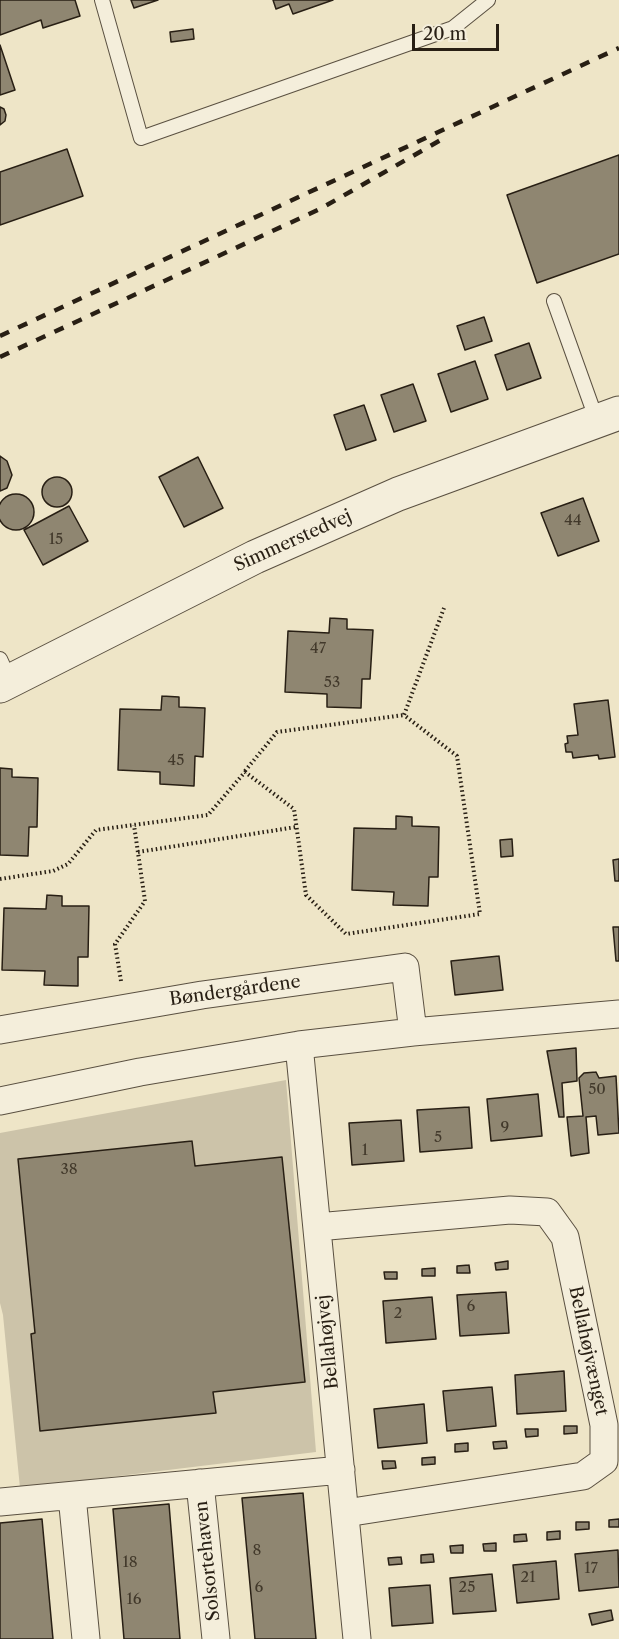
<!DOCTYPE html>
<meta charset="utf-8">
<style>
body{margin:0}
#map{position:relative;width:619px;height:1639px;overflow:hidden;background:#eee5c7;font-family:"Libre Caslon Text",serif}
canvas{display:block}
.scale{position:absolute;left:412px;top:24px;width:87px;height:27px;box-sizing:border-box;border:3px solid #281f14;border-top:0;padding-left:8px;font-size:18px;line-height:21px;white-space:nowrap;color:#281f14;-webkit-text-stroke:4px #f4eedb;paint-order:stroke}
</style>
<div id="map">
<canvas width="619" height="1639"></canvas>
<div class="scale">20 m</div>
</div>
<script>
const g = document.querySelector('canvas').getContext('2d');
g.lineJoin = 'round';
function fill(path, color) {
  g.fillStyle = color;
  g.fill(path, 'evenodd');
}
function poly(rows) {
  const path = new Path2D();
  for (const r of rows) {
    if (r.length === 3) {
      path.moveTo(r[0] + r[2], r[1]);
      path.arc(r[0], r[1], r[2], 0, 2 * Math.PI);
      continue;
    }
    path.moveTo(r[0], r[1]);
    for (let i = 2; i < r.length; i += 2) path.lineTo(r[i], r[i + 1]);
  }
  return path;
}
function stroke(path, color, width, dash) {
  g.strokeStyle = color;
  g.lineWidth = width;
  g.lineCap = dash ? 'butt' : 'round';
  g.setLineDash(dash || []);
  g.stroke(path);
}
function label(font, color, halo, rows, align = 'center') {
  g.font = font + ' "Libre Caslon Text",serif';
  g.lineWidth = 5;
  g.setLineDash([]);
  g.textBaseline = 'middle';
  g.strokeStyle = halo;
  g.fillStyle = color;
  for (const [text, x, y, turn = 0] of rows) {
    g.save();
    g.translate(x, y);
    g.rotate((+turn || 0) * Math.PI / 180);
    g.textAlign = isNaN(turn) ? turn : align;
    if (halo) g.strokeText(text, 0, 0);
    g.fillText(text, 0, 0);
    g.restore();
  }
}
fill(poly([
 [286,1080,316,1452,20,1488,3,1315,0,1303,0,1133]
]), '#ccc3a9');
const building = poly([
 [0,0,75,0,80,16,43,28,41,20,0,35,0,0],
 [131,0,158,0,134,8,131,0],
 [273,0,333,0,293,14,289,4,276,9,273,0],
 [193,29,194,39,171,42,170,32,193,29],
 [0,45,15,90,0,95,0,45],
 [0,107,4,109,6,115,5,121,0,125,0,107],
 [67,149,83,196,0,225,0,172,67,149],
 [619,155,619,254,537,283,507,195,619,155],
 [484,317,492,341,465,350,457,326,484,317],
 [529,343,541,378,507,390,495,355,529,343],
 [475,361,488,399,451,412,438,374,475,361],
 [413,384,426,421,394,432,381,395,413,384],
 [364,405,376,440,346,450,334,415,364,405],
 [0,456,7,461,12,475,7,488,0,491,0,456],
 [198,457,223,508,184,527,159,477,198,457],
 [57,492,15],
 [16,512,18],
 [583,498,599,541,558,556,541,513,583,498],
 [69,506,88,541,43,565,24,530,69,506],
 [330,618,347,619,347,629,373,630,370,679,362,679,361,708,327,707,327,694,285,692,288,631,329,633,330,618],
 [162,696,179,697,179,707,205,708,203,757,195,756,194,786,160,784,160,772,118,770,120,709,161,710,162,696],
 [608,700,615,757,599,759,598,755,573,758,572,752,566,752,565,744,568,743,567,736,578,735,574,704,608,700],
 [0,768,12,769,12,777,38,778,37,827,29,827,28,856,0,855,0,768],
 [396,816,412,817,412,826,439,827,438,877,429,877,428,906,393,905,394,892,352,890,354,828,396,829,396,816],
 [512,839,513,856,501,857,500,840,512,839],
 [619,859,619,881,615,881,613,860,619,859],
 [47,895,62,896,62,906,89,906,88,957,78,957,78,986,44,985,45,971,2,970,4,908,46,909,47,895],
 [613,927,619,927,619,961,616,961,613,927],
 [499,956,503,990,455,995,451,961,499,956],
 [576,1048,577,1081,562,1083,564,1117,559,1117,547,1051,576,1048],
 [596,1072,599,1078,616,1076,619,1133,598,1135,596,1116,586,1117,589,1153,571,1156,567,1117,583,1116,579,1078,584,1073,596,1072],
 [538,1094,542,1136,491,1141,487,1099,538,1094],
 [469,1107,472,1148,420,1152,417,1110,469,1107],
 [401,1120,404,1161,352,1165,349,1123,401,1120],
 [192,1141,195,1166,282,1157,305,1382,213,1392,216,1413,40,1431,31,1334,35,1333,18,1159,192,1141],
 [508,1261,508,1269,496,1270,495,1263,508,1261],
 [469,1265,470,1273,457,1273,457,1266,469,1265],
 [435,1268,435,1276,422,1276,422,1269,435,1268],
 [384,1272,397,1272,397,1279,385,1279,384,1272],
 [506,1292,509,1333,460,1336,457,1295,506,1292],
 [432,1297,436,1339,386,1343,383,1301,432,1297],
 [564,1371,566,1411,517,1414,515,1375,564,1371],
 [492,1387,496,1426,447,1431,443,1391,492,1387],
 [424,1404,427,1443,378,1448,374,1409,424,1404],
 [564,1426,577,1426,577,1433,564,1434,564,1426],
 [525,1429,538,1429,538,1436,526,1437,525,1429],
 [506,1441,507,1448,494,1449,493,1442,506,1441],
 [468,1443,468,1451,455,1452,455,1444,468,1443],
 [435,1457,435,1464,422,1465,422,1458,435,1457],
 [382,1461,395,1461,396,1468,383,1469,382,1461],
 [303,1493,316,1639,255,1639,242,1498,303,1493],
 [169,1504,180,1639,124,1639,113,1509,169,1504],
 [42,1519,53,1639,0,1639,0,1523,42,1519],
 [619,1519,619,1527,609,1527,609,1520,619,1519],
 [576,1522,589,1522,589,1529,576,1530,576,1522],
 [560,1531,560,1539,547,1540,547,1532,560,1531],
 [526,1534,527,1541,514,1542,514,1535,526,1534],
 [496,1543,496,1551,484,1551,483,1544,496,1543],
 [463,1545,463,1553,451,1553,450,1546,463,1545],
 [618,1550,619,1587,579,1591,575,1554,618,1550],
 [433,1554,434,1562,421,1563,421,1555,433,1554],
 [401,1557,402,1564,389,1565,388,1558,401,1557],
 [556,1561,559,1599,517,1603,513,1565,556,1561],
 [492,1574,496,1611,453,1614,450,1578,492,1574],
 [430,1585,433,1623,392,1626,389,1588,430,1585],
 [611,1610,613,1620,592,1625,589,1614,611,1610]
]);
fill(building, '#8f8671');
stroke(building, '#281f14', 1.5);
const service = poly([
 [102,0,141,138,453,28,488,0],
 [554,301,597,421],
 [0,659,10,681]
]);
const minor = poly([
 [0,1030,202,995,405,967,413,1032],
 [299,1045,357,1639],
 [0,1101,140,1072,299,1045,413,1032,619,1014],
 [317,1227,510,1210,547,1212,565,1237,604,1425,604,1461,583,1476,346,1513],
 [200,1483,216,1639],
 [72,1496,86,1639],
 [0,1502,341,1470]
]);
const tertiary = poly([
 [0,686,255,557,398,494,619,413]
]);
stroke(service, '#5a5041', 16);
stroke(minor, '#5a5041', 29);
stroke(tertiary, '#5a5041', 35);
stroke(poly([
 [245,771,277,732,404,715],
 [138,852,296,827],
 [0,879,53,871,68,864,96,830,208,815,245,772,294,809,306,895,346,934,480,914,457,756,404,715,444,608],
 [121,981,115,944,145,901,134,825]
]), '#281f14', 4, [1.5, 3]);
stroke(service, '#f4eedb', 14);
stroke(minor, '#f4eedb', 27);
stroke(tertiary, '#f4eedb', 33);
stroke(poly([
 [0,336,619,48],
 [0,357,320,209,446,137]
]), '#281f14', 4.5, [10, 10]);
label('15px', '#42392b', null, [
 ["44",573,521],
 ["15",56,540],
 ["47",318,649],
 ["53",332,683],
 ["45",176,761],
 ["50",597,1090],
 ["9",505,1128],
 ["5",438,1138],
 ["1",365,1151],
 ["38",69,1170],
 ["6",471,1307],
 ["2",398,1314],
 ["8",257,1551],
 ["18",130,1563],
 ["17",591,1569],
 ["21",528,1578],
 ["6",259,1588],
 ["25",467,1588],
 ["16",134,1600]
]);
label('18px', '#281f14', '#f4eedb', [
 ["Simmerstedvej",293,541,-24],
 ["Bøndergårdene",235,991,-8],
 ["Bellahøjvej",328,1342,-96],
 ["Bellahøjvænget",588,1351,78],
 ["Solsortehaven",208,1561,-96]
]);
</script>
